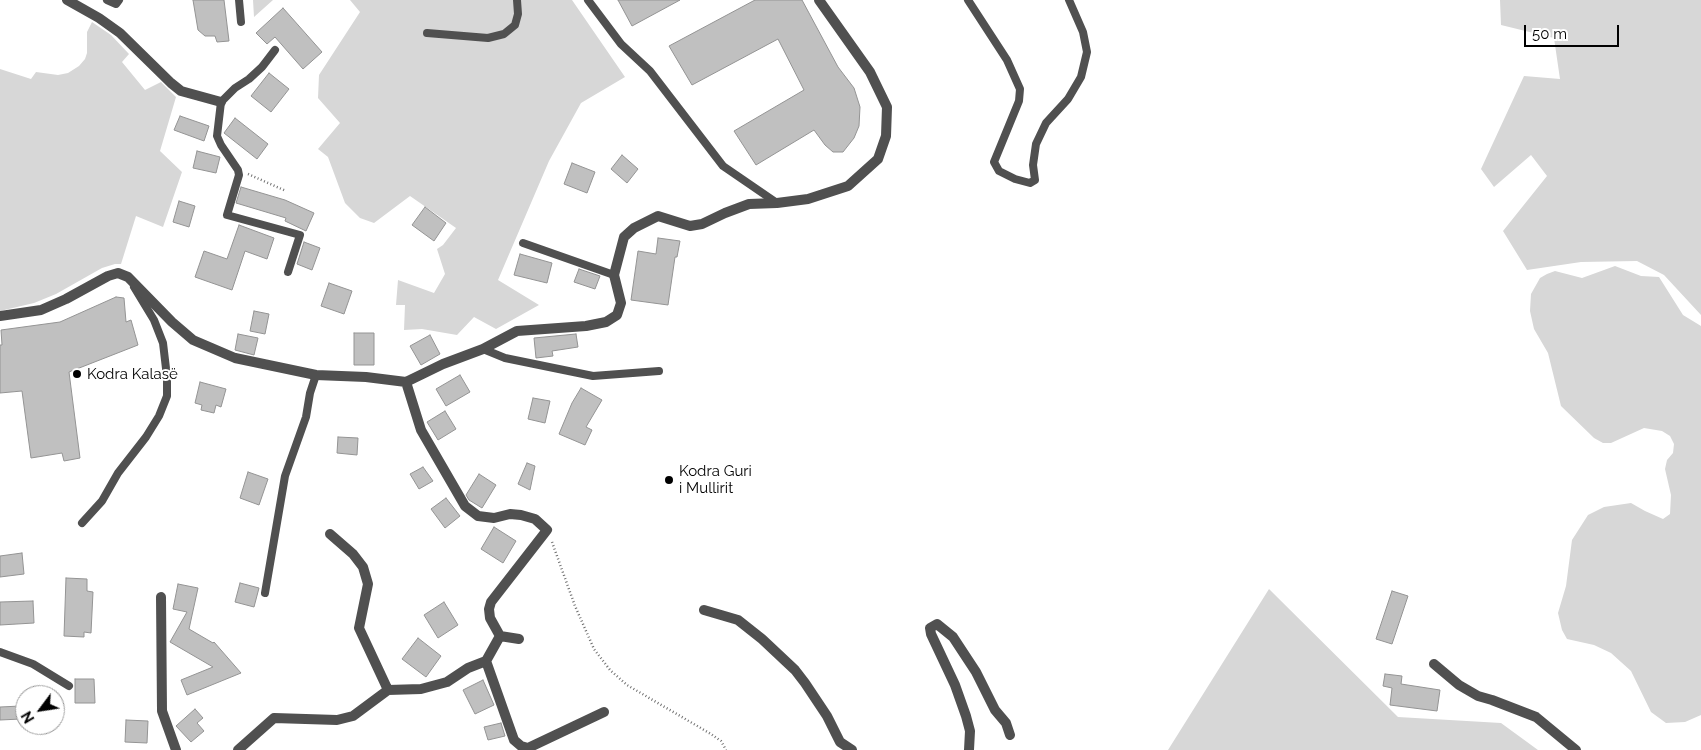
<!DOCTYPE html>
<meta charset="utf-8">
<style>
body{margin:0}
#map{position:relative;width:1701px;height:750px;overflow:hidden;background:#fff;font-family:Raleway,sans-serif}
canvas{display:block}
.north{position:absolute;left:15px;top:685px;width:50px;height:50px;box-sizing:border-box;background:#fff;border:1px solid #999;border-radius:50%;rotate:239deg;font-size:14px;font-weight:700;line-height:20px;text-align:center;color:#000}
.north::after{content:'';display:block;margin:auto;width:18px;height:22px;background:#000;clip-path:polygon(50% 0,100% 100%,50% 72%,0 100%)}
.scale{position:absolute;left:1524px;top:25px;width:95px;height:22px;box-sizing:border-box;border:2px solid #000;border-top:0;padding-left:6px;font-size:15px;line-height:18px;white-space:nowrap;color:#000;-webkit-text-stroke:4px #fff;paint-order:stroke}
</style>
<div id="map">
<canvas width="1701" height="750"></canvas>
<div class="north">N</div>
<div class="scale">50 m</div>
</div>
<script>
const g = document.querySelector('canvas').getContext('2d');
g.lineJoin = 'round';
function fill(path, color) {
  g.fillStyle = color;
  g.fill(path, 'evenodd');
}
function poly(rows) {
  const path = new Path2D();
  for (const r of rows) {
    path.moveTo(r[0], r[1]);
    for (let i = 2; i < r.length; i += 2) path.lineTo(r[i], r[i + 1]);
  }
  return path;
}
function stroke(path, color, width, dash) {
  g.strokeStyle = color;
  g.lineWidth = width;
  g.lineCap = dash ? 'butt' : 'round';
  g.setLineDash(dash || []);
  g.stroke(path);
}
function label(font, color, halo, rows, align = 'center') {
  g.font = font + ' Raleway,sans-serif';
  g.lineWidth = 4;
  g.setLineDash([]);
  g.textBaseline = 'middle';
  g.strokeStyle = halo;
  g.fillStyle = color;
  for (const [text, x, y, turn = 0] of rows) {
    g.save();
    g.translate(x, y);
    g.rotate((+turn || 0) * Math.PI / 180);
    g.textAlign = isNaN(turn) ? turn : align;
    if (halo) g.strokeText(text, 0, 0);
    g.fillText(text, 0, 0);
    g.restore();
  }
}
fill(poly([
 [253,0,273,0,254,17],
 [350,0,572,0,625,77,581,103,549,161,498,280,539,305,496,329,474,317,457,335,422,329,404,330,405,305,396,305,398,280,434,293,445,274,437,249,443,245,456,228,410,196,374,223,360,218,345,203,328,157,318,149,340,123,318,98,319,75,360,12],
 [1500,0,1701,0,1701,315,1664,275,1637,261,1581,262,1527,270,1503,231,1547,176,1531,155,1494,187,1481,169,1524,76,1560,79,1554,38,1501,25],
 [92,22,111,35,129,54,122,62,145,90,161,82,176,97,160,151,182,172,163,227,136,216,121,264,115,264,102,268,56,294,34,303,0,311,0,69,31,79,36,72,58,75,68,73,79,66,85,59,87,53,87,32],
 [1615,266,1641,276,1659,277,1683,315,1701,326,1701,715,1685,722,1666,723,1651,712,1631,671,1611,653,1594,645,1567,639,1562,630,1558,613,1566,586,1572,540,1588,515,1604,507,1631,503,1645,511,1663,519,1670,514,1671,495,1665,469,1667,460,1673,453,1674,444,1670,436,1662,431,1644,428,1611,443,1603,443,1594,438,1561,406,1548,353,1534,329,1530,311,1531,294,1540,278,1547,274,1555,271,1582,278],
 [1269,589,1398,717,1501,723,1538,750,1168,750]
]), '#d7d7d7');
const building = poly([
 [193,0,224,0,229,41,217,42,215,36,205,36,198,30,193,0],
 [618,0,680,0,632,26,618,0],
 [755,0,802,0,838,67,854,88,860,107,859,126,854,138,843,152,833,152,825,145,814,130,756,165,734,131,804,90,778,39,692,85,669,46,755,0],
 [283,8,322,52,303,69,275,37,267,44,256,33,283,8],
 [269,73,289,89,271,112,251,96,269,73],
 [180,116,209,126,204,141,174,130,180,116],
 [235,118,268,144,257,159,224,133,235,118],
 [197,151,220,157,216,173,193,168,197,151],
 [622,155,638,169,627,183,611,169,622,155],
 [572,163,595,172,587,193,564,184,572,163],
 [241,187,285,200,314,213,306,231,285,221,286,218,236,203,241,187],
 [179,201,195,206,189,227,173,222,179,201],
 [425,207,446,223,434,241,412,225,425,207],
 [239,225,274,238,267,259,245,251,232,290,195,277,204,251,227,259,239,225],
 [658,238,680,241,677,257,675,257,668,305,631,300,638,251,656,254,658,238],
 [304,242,320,248,312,270,297,264,304,242],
 [520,254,552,263,547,283,514,275,520,254],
 [579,269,600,276,595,289,574,282,579,269],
 [329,283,352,291,344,314,321,306,329,283],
 [116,297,124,298,126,322,131,320,138,345,69,372,80,458,64,461,62,453,31,458,22,391,0,393,0,345,2,345,1,330,60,322,116,297],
 [254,311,269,314,265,334,250,331,254,311],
 [354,333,374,333,374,365,354,365,354,333],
 [238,334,258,338,254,355,235,350,238,334],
 [576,334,578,347,552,351,553,356,536,358,534,338,576,334],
 [430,335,440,354,421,365,410,346,430,335],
 [460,375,470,392,446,406,436,389,460,375],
 [200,382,226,389,221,407,216,405,214,413,201,410,202,405,195,403,200,382],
 [581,388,602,400,586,427,592,430,585,445,559,434,572,403,581,388],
 [533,398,550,401,545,423,528,419,533,398],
 [445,411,456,429,438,440,427,422,445,411],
 [338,437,358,438,357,455,337,453,338,437],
 [527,463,535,466,530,490,518,484,527,463],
 [423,467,433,481,419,489,410,474,423,467],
 [248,472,268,479,259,505,240,498,248,472],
 [479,474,496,485,482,508,469,500,466,495,479,474],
 [446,498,460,516,445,528,431,509,446,498],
 [494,527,516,541,503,563,481,549,494,527],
 [22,553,24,574,0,577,0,556,22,553],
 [66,578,87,579,87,591,93,592,91,633,84,632,84,637,64,636,66,578],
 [240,583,259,588,254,607,235,602,240,583],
 [178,584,198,588,189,629,213,643,214,642,241,673,187,695,181,680,213,667,170,642,187,612,173,609,178,584],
 [1392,591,1408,596,1392,644,1376,639,1392,591],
 [33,601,34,623,0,625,0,602,33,601],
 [444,602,458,625,438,638,424,615,444,602],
 [418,638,441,656,426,677,402,659,418,638],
 [1385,674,1402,676,1401,684,1440,690,1437,711,1390,705,1392,688,1383,686,1385,674],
 [75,679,94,679,95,703,75,703,75,679],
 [483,680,494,705,475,714,463,690,483,680],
 [21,706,21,719,0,720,0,707,21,706],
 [195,709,203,718,197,723,204,731,191,742,176,726,195,709],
 [126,720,148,721,147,743,125,742,126,720],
 [501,723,505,736,488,740,484,727,501,723]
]);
fill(building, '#c0c0c0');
stroke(building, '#949494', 1);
stroke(poly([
 [248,174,286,191],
 [552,542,575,606,594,649,610,670,627,685,711,734,721,741,726,750]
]), '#727272', 2.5, [1, 2.5]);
stroke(poly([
 [107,0,116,4,119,0],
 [239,0,241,22],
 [588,0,621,44,650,71,723,166,777,203],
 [968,0,1007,60,1020,89,1019,101,994,162,999,171,1015,179,1030,183,1035,180,1033,165,1036,144,1046,123,1068,99,1081,77,1087,52,1083,32,1069,0],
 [427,33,488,38,504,34,515,25,518,14,517,0],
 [275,50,262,67,249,79,235,88,221,102,217,136,221,145,238,170,239,175,227,215,300,235,288,272],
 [523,243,614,275],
 [483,349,505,358,593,376,659,371],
 [82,523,102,501,118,473,146,437,159,416,167,396,167,377,163,343,154,320,134,287],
 [265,593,285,476,306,417,310,393,316,375],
 [0,652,33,664,69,686]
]), '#505050', 8);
stroke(poly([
 [67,0,99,18,120,33,171,83,181,91,221,102],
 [0,316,41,310,66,299,108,276,118,273,128,277,172,322,193,340,235,358,316,375,366,377,406,382,443,364,483,349,517,331,586,326,606,322,617,315,621,303,614,275,624,237,634,228,658,216,690,226,702,224,725,213,749,204,777,203,808,199,848,186,878,159,886,136,887,107,870,72,819,0],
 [406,382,421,430,465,506,478,516,494,518,510,514,521,515,535,519,547,530,491,602,489,609,490,618,500,636],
 [330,534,353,554,363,567,368,584,359,628,388,690],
 [161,597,162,711,176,750],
 [704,610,738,620,762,639,795,670,805,683,827,716,840,742,852,750],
 [486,661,514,740,521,746,528,748,604,712],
 [1434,664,1459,685,1478,696,1492,700,1536,717,1576,750],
 [238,750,274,718,337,720,353,716,388,690,421,689,447,682,468,668,486,661,500,636,519,639],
 [969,750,970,731,966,716,955,685,931,634,930,628,937,624,953,637,976,672,995,710,1006,723,1010,735]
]), '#505050', 10);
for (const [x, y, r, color] of [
 [77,374,5,"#000"],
 [669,480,5,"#000"]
]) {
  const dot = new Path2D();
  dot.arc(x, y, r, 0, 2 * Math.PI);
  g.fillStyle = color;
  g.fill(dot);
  stroke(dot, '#fff', 2);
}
label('15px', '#000', '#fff', [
 ["Kodra Kalasë",87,374],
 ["Kodra Guri",679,471],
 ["i Mullirit",679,488]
], 'left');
</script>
